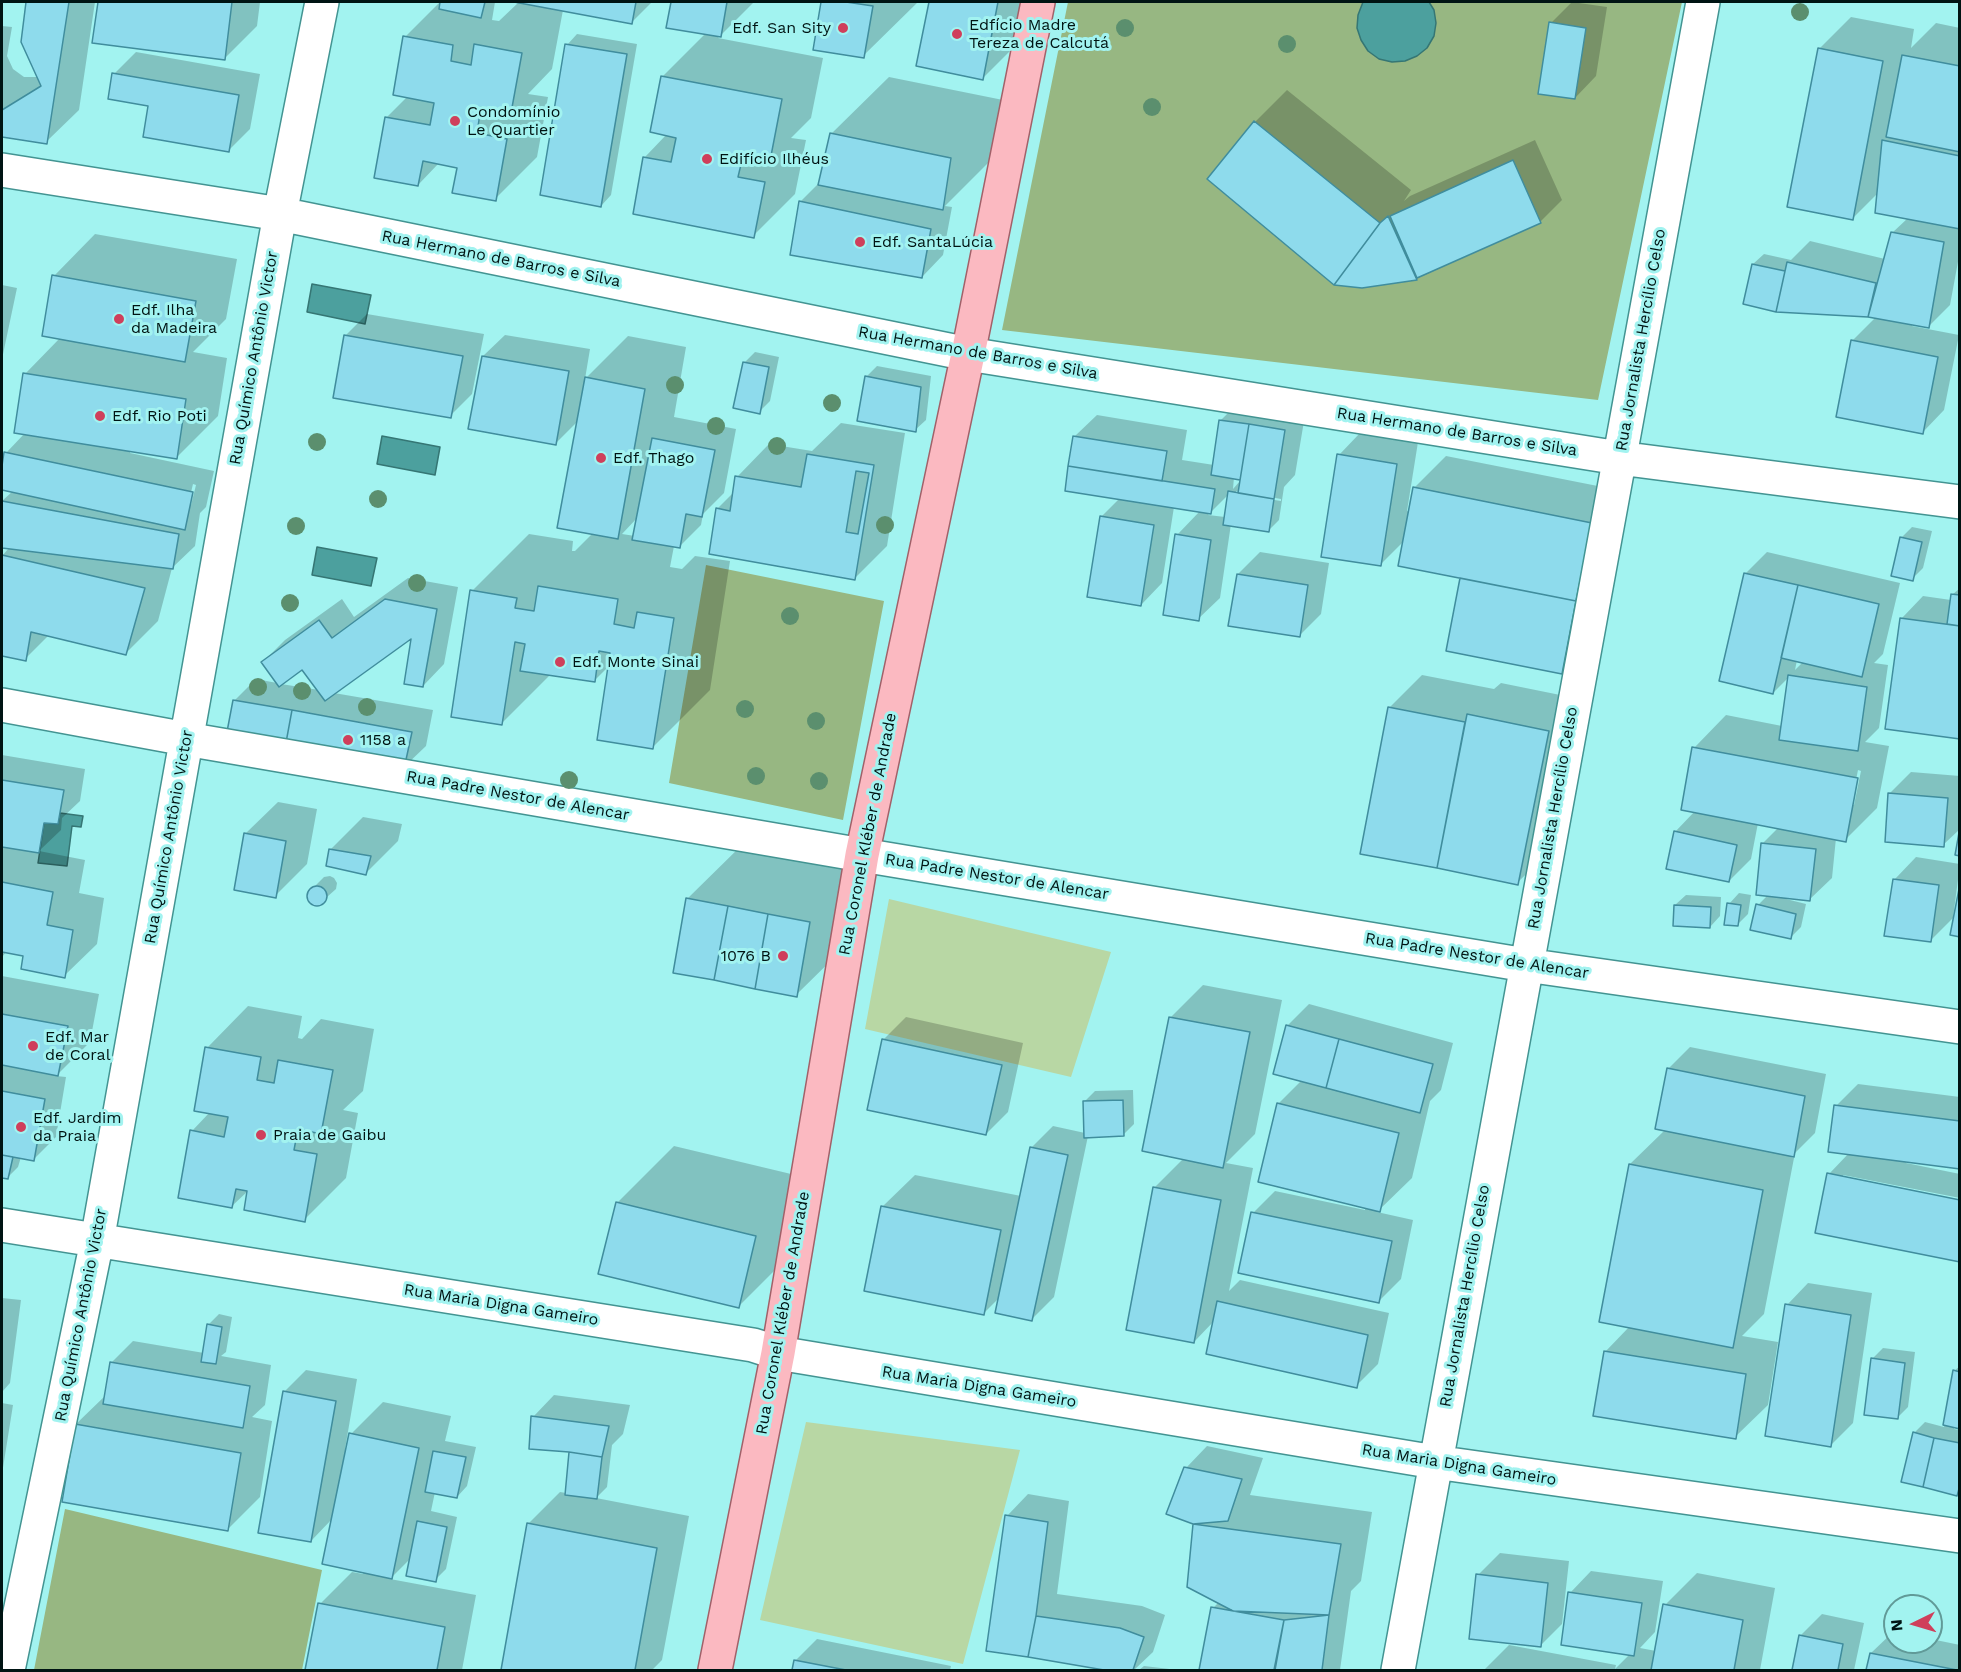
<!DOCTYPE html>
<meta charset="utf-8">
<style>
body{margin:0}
#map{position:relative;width:1961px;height:1672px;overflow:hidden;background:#a2f3f0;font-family:"Work Sans",sans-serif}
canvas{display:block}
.frame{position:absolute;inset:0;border:3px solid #001413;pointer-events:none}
.north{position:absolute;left:1883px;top:1594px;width:60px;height:60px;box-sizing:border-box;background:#a2f3f0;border:2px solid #619a98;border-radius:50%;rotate:265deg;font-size:16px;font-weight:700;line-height:24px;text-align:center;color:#001413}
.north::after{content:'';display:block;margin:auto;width:21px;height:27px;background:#cf3f5b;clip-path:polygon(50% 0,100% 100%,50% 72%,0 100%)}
</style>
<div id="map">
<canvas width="1961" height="1672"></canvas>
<div class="frame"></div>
<div class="north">N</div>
</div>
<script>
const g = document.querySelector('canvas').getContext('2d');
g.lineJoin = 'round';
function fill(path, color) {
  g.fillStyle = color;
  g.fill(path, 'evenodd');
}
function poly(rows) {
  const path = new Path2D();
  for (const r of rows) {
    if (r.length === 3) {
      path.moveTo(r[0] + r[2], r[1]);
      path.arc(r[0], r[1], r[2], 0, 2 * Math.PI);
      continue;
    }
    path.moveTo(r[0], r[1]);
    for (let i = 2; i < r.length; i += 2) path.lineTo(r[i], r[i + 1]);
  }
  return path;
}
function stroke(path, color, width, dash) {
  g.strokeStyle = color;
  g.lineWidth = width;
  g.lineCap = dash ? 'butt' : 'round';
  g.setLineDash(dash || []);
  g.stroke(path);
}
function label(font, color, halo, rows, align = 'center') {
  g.font = font + ' "Work Sans",sans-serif';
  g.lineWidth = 6;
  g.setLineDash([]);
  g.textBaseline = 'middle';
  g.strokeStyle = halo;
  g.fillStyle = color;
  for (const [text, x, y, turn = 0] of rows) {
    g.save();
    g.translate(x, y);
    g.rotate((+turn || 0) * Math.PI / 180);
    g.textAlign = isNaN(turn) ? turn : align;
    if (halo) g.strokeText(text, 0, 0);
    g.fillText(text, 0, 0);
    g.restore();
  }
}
fill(poly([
 [889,899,1111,952,1071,1077,865,1029],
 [806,1422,1020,1450,963,1664,760,1620]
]), '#b8d7a4');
fill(poly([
 [1068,2,1682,2,1598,400,1002,330],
 [706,565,884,601,843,820,669,783],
 [65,1509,322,1570,302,1670,34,1670]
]), '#97b782');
const water = poly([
 [1363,2,1429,2,1434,10,1436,23,1434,36,1427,48,1417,56,1405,61,1392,62,1379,59,1368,51,1361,40,1357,28,1358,15,1363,2],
 [312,284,371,295,365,324,307,312,312,284],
 [382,436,440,447,435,475,377,464,382,436],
 [317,547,377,558,371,586,312,575,317,547],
 [60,813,83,816,81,827,72,826,67,866,38,863,44,823,58,824,60,813]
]);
fill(water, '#4ca09e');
stroke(water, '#357674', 1.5);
fill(poly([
 [28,2,95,2,79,110,46,142,2,135,2,26,12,27,7,56,13,69,24,77,39,77,23,42],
 [99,2,260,2,257,26,225,58,94,42],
 [440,2,495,2,492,20,499,21,519,2,652,2,631,23,563,10,552,69,528,94,548,97,537,157,495,199,459,167,439,163,418,185,387,117,408,96,405,37],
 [672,2,754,2,718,38,823,58,811,118,791,138,806,140,795,194,753,236,635,213,645,157,667,134,662,77,706,33,668,27],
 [823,2,918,2,863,56,815,48],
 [930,2,1031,2,1025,36,983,78,918,65],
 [1572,2,1607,7,1596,76,1575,98,1551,23],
 [1851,17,1914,29,1911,48,1936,23,1960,28,1960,251,1950,305,1929,326,1912,324,1912,326,1959,335,1944,410,1923,432,1852,341,1876,317,1777,310,1745,303,1753,264,1764,254,1791,260,1810,241,1885,259,1892,233,1908,218,1879,192,1853,218,1819,49],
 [577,34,637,44,611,195,601,206,567,45],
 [136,52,260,74,250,129,228,151,149,105,114,74],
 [889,77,1008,101,1000,151,945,206,952,207,943,255,922,277,801,201,821,181,831,134],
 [1287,90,1411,190,1404,201,1410,196,1535,140,1562,200,1540,222,1416,279,1209,179,1255,122],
 [95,234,237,259,226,319,193,352,227,358,218,416,176,458,131,450,130,453,214,471,206,507,200,513,195,546,172,568,158,621,126,653,49,635,25,659,2,655,2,556,9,548,2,547,2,501,13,491,2,488,2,473,6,453,25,433,25,374,60,338,54,276],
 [193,484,196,485,191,505,188,505],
 [2,285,17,288,2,359],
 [367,314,484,334,472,394,450,416,345,336],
 [505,335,590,349,585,379,628,336,686,347,674,417,736,429,724,493,703,514,701,525,679,547,674,546,670,567,682,569,695,556,730,561,710,690,653,747,610,665,594,681,551,674,501,724,472,591,529,534,573,541,572,551,575,551,593,533,578,421,556,443,483,356],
 [638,517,635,536,622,534],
 [755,352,779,357,770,401,759,412,744,363],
 [877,366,931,376,926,420,915,430,866,377],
 [1306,409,1295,475,1284,487,1279,520,1269,530,1231,524,1220,598,1198,619,1177,535,1200,511,1174,507,1162,583,1141,605,1101,517,1120,498,1075,436,1097,415,1187,430,1182,460,1214,465,1220,421,1231,410],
 [1242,475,1240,481,1233,489,1234,477,1240,478],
 [1236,491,1281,499,1281,501,1236,494],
 [1229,494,1225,517,1208,515],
 [841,423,905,433,887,546,855,578,717,509,734,492,737,477,769,444,812,451],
 [1360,433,1418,442,1407,511,1410,512,1414,488,1446,456,1623,491,1583,650,1561,672,1462,577,1404,541,1380,565,1339,455],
 [1912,527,1932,531,1923,568,1912,579,1901,538],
 [1260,552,1329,563,1321,614,1299,636,1238,574],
 [1767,552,1900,583,1883,654,1874,663,1888,665,1879,728,1865,742,1889,746,1877,808,1845,840,1836,838,1832,878,1810,899,1786,897,1786,899,1806,904,1801,927,1790,938,1758,905,1768,895,1762,844,1779,827,1758,823,1751,859,1729,881,1675,832,1695,811,1694,748,1726,715,1782,726,1790,676,1773,693,1746,573],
 [1797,660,1803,662,1795,670],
 [1858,770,1861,771,1854,805,1851,805],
 [408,578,458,587,444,664,423,686,413,636,334,693,433,710,426,746,404,767,234,701,256,679,277,683,263,662,285,640,342,599,354,617],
 [303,668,319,690,281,684],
 [1960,588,1960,738,1902,618,1923,596,1951,600,1952,595],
 [1422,675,1494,689,1501,683,1580,699,1550,851,1517,883,1362,852,1390,707],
 [2,755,85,769,80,801,62,818,61,830,39,851,85,860,79,893,104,898,97,944,64,976,25,955,7,951,2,957],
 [1911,772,1960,776,1960,829,1943,845,1889,794],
 [278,802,317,809,307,864,275,896,245,834],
 [363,817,402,824,398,841,366,873,331,849],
 [745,842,867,865,854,938,796,995,687,899],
 [1916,857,1960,864,1953,918,1930,941,1895,879],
 [330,876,334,878,337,883,336,889,318,905,310,902,308,896,313,888,324,877],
 [1739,893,1751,895,1748,914,1737,925,1729,904],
 [1686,895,1721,897,1720,916,1710,927,1675,905],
 [2,976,99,994,90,1042,56,1076,66,1077,56,1137,34,1159,21,1157,18,1167,8,1177,2,1176],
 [1203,985,1282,1000,1255,1134,1226,1163,1253,1168,1229,1291,1240,1280,1389,1313,1378,1364,1356,1386,1214,1321,1194,1342,1154,1188,1184,1158,1144,1150,1171,1017],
 [1309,1004,1453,1043,1441,1090,1430,1101,1412,1178,1377,1212,1413,1220,1401,1279,1379,1301,1253,1213,1275,1191,1365,1210,1365,1207,1278,1104,1302,1080,1275,1073,1288,1025],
 [248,1006,302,1016,298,1038,302,1039,321,1019,374,1029,363,1091,343,1110,358,1113,346,1178,304,1220,249,1190,232,1206,192,1131,210,1112,207,1048],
 [906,1017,1023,1043,1008,1112,986,1134,869,1109,884,1039],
 [1690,1047,1826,1074,1815,1133,1791,1157,1794,1158,1764,1314,1742,1336,1778,1342,1768,1405,1735,1437,1605,1352,1630,1326,1630,1164,1665,1130,1668,1069],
 [1858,1084,1960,1097,1960,1168,1907,1161,1906,1163,1960,1174,1960,1198,1843,1175,1843,1178,1829,1174,1849,1153,1836,1106],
 [1133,1090,1134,1124,1123,1135,1088,1136,1054,1297,1032,1319,1000,1297,983,1314,882,1207,915,1175,1021,1196,1032,1147,1053,1126,1085,1133,1084,1102,1095,1091],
 [674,1146,812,1179,796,1249,739,1306,617,1203],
 [1808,1283,1872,1293,1853,1423,1831,1445,1787,1305],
 [2,1298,21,1300,10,1383,2,1392],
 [219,1314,232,1317,226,1352,221,1356,271,1365,265,1405,252,1417,272,1421,260,1497,227,1530,76,1424,106,1395,111,1363,133,1341,204,1353,208,1325],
 [1883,1348,1915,1352,1908,1407,1897,1418,1872,1359],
 [1960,1366,1960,1427,1954,1426,1954,1429,1960,1430,1960,1491,1957,1494,1914,1433,1925,1422,1944,1427,1954,1371],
 [306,1370,357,1379,345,1449,347,1449,351,1434,383,1402,451,1416,445,1441,476,1447,467,1486,457,1497,435,1492,431,1511,457,1517,446,1569,435,1580,411,1558,390,1579,476,1595,462,1670,307,1670,320,1604,352,1572,363,1574,364,1571,333,1518,311,1541,284,1392],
 [554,1395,630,1405,623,1434,612,1445,607,1487,596,1498,689,1516,662,1660,652,1670,513,1670,502,1668,528,1524,560,1492,566,1493,571,1453,533,1417],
 [2,1403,13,1405,2,1474],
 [1207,1446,1263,1458,1250,1495,1372,1512,1361,1581,1351,1591,1340,1670,1200,1670,1213,1608,1219,1602,1189,1586,1195,1522,1186,1468],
 [1028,1494,1069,1501,1057,1594,1142,1606,1165,1615,1153,1652,1134,1670,1112,1670,987,1650,1007,1516],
 [1500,1553,1569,1561,1562,1624,1540,1646,1478,1575],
 [1591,1571,1663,1581,1655,1632,1640,1648,1656,1651,1665,1605,1697,1573,1775,1588,1760,1670,1484,1670,1509,1645,1616,1665,1615,1669,1630,1654,1570,1593],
 [1822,1614,1864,1623,1854,1670,1793,1670,1800,1636],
 [1893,1632,1895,1632,1895,1642,1931,1642,1931,1639,1960,1645,1960,1670,1868,1670,1871,1653],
 [817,1639,951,1666,950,1670,793,1670,795,1661],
 [1144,1666,1178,1670,1139,1670]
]), '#0003');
const building = poly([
 [26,2,69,2,47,144,2,137,2,110,41,86,21,42,26,2],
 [98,2,232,2,225,60,92,43,98,2],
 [440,2,485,2,481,18,439,9,440,2],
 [514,2,636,2,632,24,514,2],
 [671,2,727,2,721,37,666,28,671,2],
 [821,2,846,2,873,6,864,58,813,50,821,2],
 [929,2,998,2,983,80,916,66,929,2],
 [1549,22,1586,28,1575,99,1538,94,1549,22],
 [403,36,453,45,451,61,471,65,474,44,522,53,511,113,481,107,477,133,507,139,496,201,452,193,457,168,423,161,418,186,374,178,385,117,430,125,434,103,393,95,403,36],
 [565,44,627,54,601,207,540,195,565,44],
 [1818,48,1883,61,1853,220,1787,207,1818,48],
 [1902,55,1960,66,1960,152,1886,137,1902,55],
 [112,73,239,95,229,152,143,137,148,106,108,99,112,73],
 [661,76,782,99,770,161,743,156,738,177,765,182,754,238,633,214,643,157,671,162,676,138,650,132,661,76],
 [1254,121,1380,223,1334,285,1207,179,1254,121],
 [830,133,951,158,943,210,818,185,830,133],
 [1882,140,1960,156,1960,229,1875,213,1882,140],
 [1513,160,1541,223,1417,278,1390,216,1513,160],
 [799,201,931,229,922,278,790,255,799,201],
 [1388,216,1417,280,1362,288,1334,285,1380,223,1388,216],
 [1891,232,1944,242,1929,328,1868,317,1891,232],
 [1787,262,1876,283,1868,317,1776,312,1787,262],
 [1752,264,1785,271,1776,312,1743,304,1752,264],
 [52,275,196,301,185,362,42,336,52,275],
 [344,335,463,356,451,418,333,398,344,335],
 [1851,340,1938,357,1923,434,1836,417,1851,340],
 [482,356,569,371,556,445,468,429,482,356],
 [743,362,769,367,760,414,733,408,743,362],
 [23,373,186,399,177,459,14,433,23,373],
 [865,376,921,387,916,432,857,421,865,376],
 [585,377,645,389,618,539,557,528,585,377],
 [1219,420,1249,424,1240,480,1211,475,1219,420],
 [1249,424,1285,430,1274,499,1238,493,1249,424],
 [1073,436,1167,451,1162,481,1068,466,1073,436],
 [652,438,715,450,702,517,686,514,680,548,632,540,652,438],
 [4,452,193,492,185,530,2,490,2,466,4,452],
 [807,454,874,465,855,580,709,554,716,508,730,511,735,476,801,487,807,454],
 [1337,454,1397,464,1381,566,1321,557,1337,454],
 [1068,466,1215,489,1211,514,1065,491,1068,466],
 [856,471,869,473,858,534,846,532,856,471],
 [1413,487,1592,523,1576,601,1398,566,1413,487],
 [1228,491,1274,499,1269,532,1223,525,1228,491],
 [2,501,179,534,173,569,2,548,2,501],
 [1100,516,1154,525,1141,606,1087,597,1100,516],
 [1175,534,1211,540,1199,621,1163,615,1175,534],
 [1900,537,1922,542,1913,581,1891,576,1900,537],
 [2,555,145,588,126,655,31,632,26,661,2,656,2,555],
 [1744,573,1798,585,1773,694,1719,681,1744,573],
 [1237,574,1308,585,1300,637,1228,626,1237,574],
 [1460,578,1576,601,1562,674,1446,651,1460,578],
 [1798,585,1879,604,1862,677,1781,658,1798,585],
 [538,586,618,599,614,624,634,628,637,612,674,618,653,749,597,740,610,653,599,651,595,682,520,671,525,644,515,642,502,725,451,717,470,590,517,598,515,608,534,611,538,586],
 [1951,594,1960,595,1960,626,1947,624,1951,594],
 [385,599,437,609,423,687,404,684,411,639,325,701,302,670,279,687,261,662,319,620,332,638,385,599],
 [1900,618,1960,626,1960,739,1885,729,1900,618],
 [1788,675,1867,687,1858,751,1779,740,1788,675],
 [233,700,292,710,285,748,226,737,233,700],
 [1388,707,1465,722,1437,868,1360,854,1388,707],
 [292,710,412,732,404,769,285,748,292,710],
 [1467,714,1549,731,1518,885,1437,868,1467,714],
 [1692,747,1858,778,1846,842,1681,810,1692,747],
 [2,780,64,790,58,824,44,823,39,853,2,847,2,780],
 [1888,793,1948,798,1944,847,1885,842,1888,793],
 [1960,827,1960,856,1955,855,1960,827],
 [1674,831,1737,845,1729,882,1666,869,1674,831],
 [244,833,286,841,276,898,234,890,244,833],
 [1761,843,1816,849,1810,901,1756,895,1761,843],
 [329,849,371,856,366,875,326,866,329,849],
 [1893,879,1939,885,1931,942,1884,936,1893,879],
 [2,882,53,892,47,925,73,930,65,978,21,969,23,956,2,952,2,882],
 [317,896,10],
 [1959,889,1960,889,1960,937,1950,935,1959,889],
 [686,898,728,906,714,980,673,973,686,898],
 [1727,903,1741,905,1738,926,1724,925,1727,903],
 [1756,904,1796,914,1791,939,1750,930,1756,904],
 [1674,905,1711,907,1710,928,1673,926,1674,905],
 [728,906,768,914,755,989,714,980,728,906],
 [768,914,810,922,797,997,755,989,768,914],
 [2,1014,68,1026,58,1076,2,1065,2,1014],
 [1169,1017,1250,1032,1223,1168,1142,1151,1169,1017],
 [1286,1025,1339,1039,1326,1088,1273,1074,1286,1025],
 [882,1039,1002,1065,986,1135,867,1110,882,1039],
 [1339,1039,1433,1064,1420,1113,1326,1088,1339,1039],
 [205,1047,261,1057,257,1080,274,1083,278,1060,333,1070,321,1134,298,1129,294,1150,317,1154,305,1222,244,1210,247,1191,236,1189,232,1208,178,1198,190,1130,224,1137,228,1117,194,1111,205,1047],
 [1667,1068,1805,1096,1794,1157,1655,1129,1667,1068],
 [2,1091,45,1099,34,1161,2,1155,2,1091],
 [1123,1100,1124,1136,1084,1138,1083,1101,1123,1100],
 [1277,1103,1399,1133,1380,1212,1258,1182,1277,1103],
 [1834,1105,1960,1121,1960,1169,1828,1152,1834,1105],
 [1030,1147,1068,1155,1032,1321,995,1313,1030,1147],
 [2,1155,13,1157,8,1179,2,1178,2,1155],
 [1629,1164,1763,1190,1733,1348,1599,1322,1629,1164],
 [1827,1173,1960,1200,1960,1262,1815,1233,1827,1173],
 [1153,1187,1221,1200,1194,1343,1126,1330,1153,1187],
 [616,1202,756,1236,739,1308,598,1274,616,1202],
 [881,1206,1001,1230,984,1315,864,1291,881,1206],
 [1251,1212,1392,1241,1379,1303,1238,1273,1251,1212],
 [1217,1301,1368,1335,1357,1388,1206,1354,1217,1301],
 [1785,1304,1851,1315,1831,1447,1765,1436,1785,1304],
 [207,1324,222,1327,216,1364,201,1362,207,1324],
 [1604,1351,1746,1374,1736,1439,1593,1416,1604,1351],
 [1871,1358,1905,1363,1898,1419,1864,1415,1871,1358],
 [110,1362,250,1386,243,1428,103,1404,110,1362],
 [1953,1370,1960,1372,1960,1429,1943,1425,1953,1370],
 [283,1391,336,1401,311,1542,258,1533,283,1391],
 [531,1416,609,1426,602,1457,569,1452,529,1449,531,1416],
 [75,1424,241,1453,228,1531,62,1502,75,1424],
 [1913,1432,1934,1438,1923,1487,1901,1482,1913,1432],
 [349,1433,419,1448,392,1579,322,1564,349,1433],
 [1934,1438,1960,1443,1960,1485,1957,1496,1923,1487,1934,1438],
 [433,1451,466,1457,457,1498,425,1492,433,1451],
 [569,1452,602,1457,597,1499,565,1495,569,1452],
 [1184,1467,1242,1479,1228,1521,1193,1524,1166,1514,1184,1467],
 [1005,1515,1048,1522,1036,1616,1028,1657,986,1651,1005,1515],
 [417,1521,447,1527,436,1582,406,1576,417,1521],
 [527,1523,657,1548,635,1670,501,1670,527,1523],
 [1193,1524,1341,1544,1329,1615,1233,1611,1187,1587,1193,1524],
 [1476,1574,1548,1583,1541,1647,1469,1639,1476,1574],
 [1568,1592,1642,1603,1634,1656,1561,1645,1568,1592],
 [318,1603,445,1627,437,1670,305,1670,318,1603],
 [1663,1604,1743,1620,1734,1670,1651,1670,1663,1604],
 [1211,1607,1284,1620,1274,1670,1199,1670,1211,1607],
 [1329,1615,1322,1670,1275,1670,1284,1620,1329,1615],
 [1036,1616,1120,1628,1144,1637,1133,1670,1104,1670,1028,1657,1036,1616],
 [1799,1635,1843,1644,1838,1670,1792,1670,1799,1635],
 [1870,1653,1957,1670,1866,1670,1870,1653],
 [794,1660,846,1670,792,1670,794,1660]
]);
fill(building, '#8edbec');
stroke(building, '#408d9d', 1.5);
const minor = poly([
 [2,170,280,214,968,354,1619,458,1960,502],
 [2,705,186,739,862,855,1526,965,1960,1027],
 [2,1225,753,1345,778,1353,1435,1462,1960,1536],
 [8,1670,97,1241,280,214,322,2],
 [1398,1670,1703,2]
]);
const major = poly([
 [715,1670,778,1353,862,855,968,354,1038,2]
]);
stroke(minor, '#439492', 36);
stroke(major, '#a16169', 36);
stroke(minor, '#fff', 33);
stroke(major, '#fbb9c1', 33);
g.fillStyle = '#5b8f6e';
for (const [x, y] of [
 [1800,12],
 [1125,28],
 [1287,44],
 [1152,107],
 [675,385],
 [832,403],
 [716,426],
 [317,442],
 [777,446],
 [378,499],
 [885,525],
 [296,526],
 [417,583],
 [290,603],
 [790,616],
 [258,687],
 [302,691],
 [367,707],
 [745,709],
 [816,721],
 [756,776],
 [569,780],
 [819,781]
]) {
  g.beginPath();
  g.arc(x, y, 9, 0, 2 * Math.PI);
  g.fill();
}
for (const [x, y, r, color] of [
 [843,28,6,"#cf3f5b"],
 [957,34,6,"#cf3f5b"],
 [455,121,6,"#cf3f5b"],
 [707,159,6,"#cf3f5b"],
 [860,242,6,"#cf3f5b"],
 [119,319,6,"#cf3f5b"],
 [100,416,6,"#cf3f5b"],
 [601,458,6,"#cf3f5b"],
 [560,662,6,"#cf3f5b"],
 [348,740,6,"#cf3f5b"],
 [783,956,6,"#cf3f5b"],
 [33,1046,6,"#cf3f5b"],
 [21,1127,6,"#cf3f5b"],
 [261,1135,6,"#cf3f5b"]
]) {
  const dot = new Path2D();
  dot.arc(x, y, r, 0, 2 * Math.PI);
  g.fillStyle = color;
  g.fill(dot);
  stroke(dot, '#a2f3f0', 2);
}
label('16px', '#001413', '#a2f3f0', [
 ["Edfício Madre",969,25],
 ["Tereza de Calcutá",969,43],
 ["Edf. San Sity",831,28,"right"],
 ["Condomínio",467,112],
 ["Le Quartier",467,130],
 ["Edifício Ilhéus",719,159],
 ["Edf. SantaLúcia",872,242],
 ["Edf. Ilha",131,310],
 ["da Madeira",131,328],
 ["Edf. Rio Poti",112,416],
 ["Edf. Thago",613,458],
 ["Edf. Monte Sinai",572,662],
 ["1158 a",360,740],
 ["1076 B",771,956,"right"],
 ["Edf. Mar",45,1037],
 ["de Coral",45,1055],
 ["Edf. Jardim",33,1118],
 ["da Praia",33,1136],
 ["Praia de Gaibu",273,1135]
], 'left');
label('16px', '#001413', '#a2f3f0', [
 ["Rua Hermano de Barros e Silva",501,259,11],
 ["Rua Jornalista Hercílio Celso",1641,340,-80],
 ["Rua Hermano de Barros e Silva",978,353,10],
 ["Rua Químico Antônio Victor",254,358,-80],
 ["Rua Hermano de Barros e Silva",1457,432,9],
 ["Rua Padre Nestor de Alencar",518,796,10],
 ["Rua Jornalista Hercílio Celso",1553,818,-80],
 ["Rua Coronel Kléber de Andrade",868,834,-79],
 ["Rua Químico Antônio Victor",169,837,-80],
 ["Rua Padre Nestor de Alencar",997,877,9],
 ["Rua Padre Nestor de Alencar",1477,956,9],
 ["Rua Jornalista Hercílio Celso",1465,1296,-80],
 ["Rua Maria Digna Gameiro",501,1305,9],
 ["Rua Coronel Kléber de Andrade",783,1313,-80],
 ["Rua Químico Antônio Victor",81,1315,-79],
 ["Rua Maria Digna Gameiro",979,1387,9],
 ["Rua Maria Digna Gameiro",1459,1465,9]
]);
</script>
